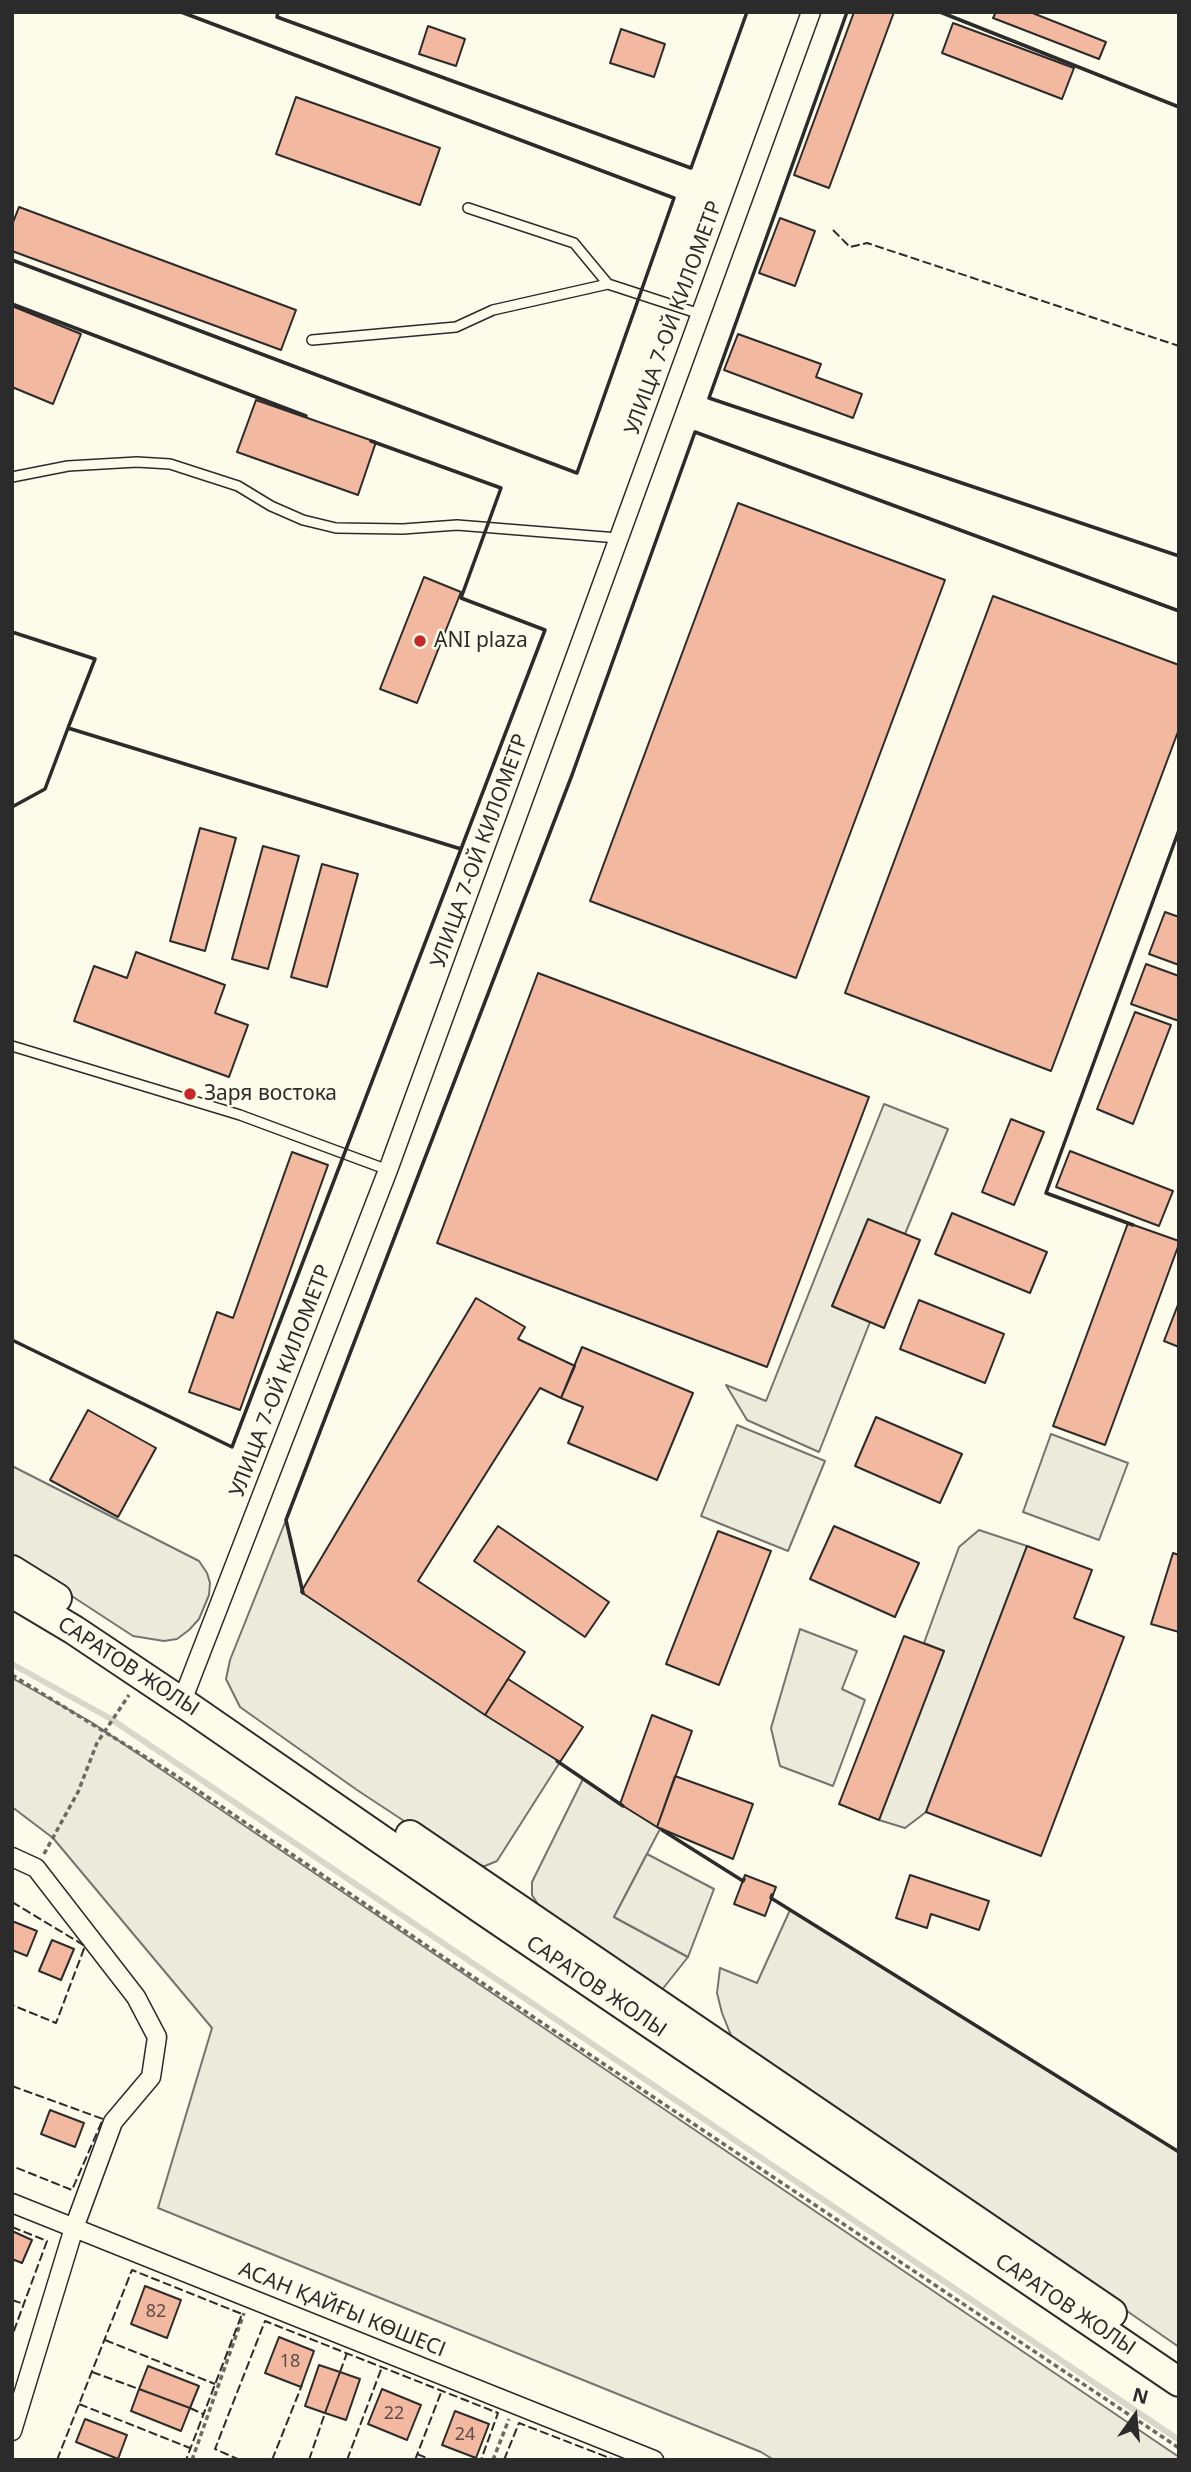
<!DOCTYPE html>
<meta charset="utf-8">
<style>
body{margin:0}
#map{position:relative;width:1191px;height:2472px;overflow:hidden;background:#fdfbea;font-family:"Noto Sans",sans-serif}
canvas{display:block}
.frame{position:absolute;inset:0;border:14px solid #2b2b2b;pointer-events:none}
.north{position:absolute;left:1100px;top:2381px;width:70px;height:70px;-webkit-text-stroke:5px #fdfbea;paint-order:stroke;rotate:15deg;font-size:19px;font-weight:700;line-height:28px;text-align:center;color:#2b2b2b}
.north::after{content:'';display:block;margin:auto;width:24px;height:32px;background:#2b2b2b;clip-path:polygon(50% 0,100% 100%,50% 72%,0 100%)}
</style>
<div id="map">
<canvas width="1191" height="2472"></canvas>
<div class="frame"></div>
<div class="north">N</div>
</div>
<script>
const g = document.querySelector('canvas').getContext('2d');
g.lineJoin = 'round';
function fill(path, color) {
  g.fillStyle = color;
  g.fill(path, 'evenodd');
}
function poly(rows) {
  const path = new Path2D();
  for (const r of rows) {
    path.moveTo(r[0], r[1]);
    for (let i = 2; i < r.length; i += 2) path.lineTo(r[i], r[i + 1]);
  }
  return path;
}
function stroke(path, color, width, dash) {
  g.strokeStyle = color;
  g.lineWidth = width;
  g.lineCap = dash ? 'butt' : 'round';
  g.setLineDash(dash || []);
  g.stroke(path);
}
function label(font, color, halo, rows, align = 'center') {
  g.font = font + ' "Noto Sans",sans-serif';
  g.lineWidth = 5;
  g.setLineDash([]);
  g.textBaseline = 'middle';
  g.strokeStyle = halo;
  g.fillStyle = color;
  for (const [text, x, y, turn = 0] of rows) {
    g.save();
    g.translate(x, y);
    g.rotate((+turn || 0) * Math.PI / 180);
    g.textAlign = isNaN(turn) ? turn : align;
    if (halo) g.strokeText(text, 0, 0);
    g.fillText(text, 0, 0);
    g.restore();
  }
}
const green = poly([
 [884,1104,948,1129,905,1234,832,1306,870,1322,819,1452,747,1420,726,1385,766,1401,884,1104],
 [12,1466,199,1561,207,1573,210,1583,209,1595,199,1619,189,1630,177,1639,164,1641,133,1636,12,1557,12,1466],
 [286,1520,302,1592,560,1762,497,1861,485,1866,471,1865,357,1790,240,1707,226,1679,230,1660,286,1520],
 [979,1530,1027,1546,926,1812,905,1828,879,1820,944,1651,924,1643,959,1547,979,1530],
 [800,1629,857,1651,842,1689,865,1700,833,1786,780,1766,771,1728,800,1629],
 [12,1678,91,1722,1179,2457,1179,2460,774,2460,761,2452,158,2208,212,2028,53,1838,12,1807,12,1678],
 [583,1779,660,1829,614,1917,688,1957,661,1991,544,1914,532,1895,532,1882,583,1779],
 [790,1910,1179,2152,1179,2347,732,2038,722,2013,717,1993,720,1968,757,1983,790,1910]
]);
fill(green, '#ecebdb');
stroke(green, '#74746e', 2);
const parking = poly([
 [737,1425,825,1461,788,1551,701,1516,737,1425],
 [1051,1434,1128,1463,1099,1540,1023,1512,1051,1434],
 [647,1854,714,1889,688,1957,614,1917,647,1854]
]);
fill(parking, '#eceadb');
stroke(parking, '#74746e', 2);
stroke(poly([
 [12,1664,111,1719,1179,2440]
]), '#d8d7c9', 6);
const building = poly([
 [854,12,894,12,829,188,794,175,854,12],
 [996,12,1030,12,1106,42,1099,59,993,18,996,12],
 [953,23,1074,68,1062,99,942,53,953,23],
 [428,26,465,39,456,66,419,54,428,26],
 [621,29,665,44,654,77,610,63,621,29],
 [296,97,440,148,420,205,276,154,296,97],
 [19,207,296,310,281,350,12,251,12,225,19,207],
 [780,218,815,231,795,286,759,273,780,218],
 [12,306,81,334,53,404,12,387,12,306],
 [738,334,821,364,816,377,862,394,853,418,724,370,738,334],
 [256,400,376,442,358,495,237,452,256,400],
 [738,503,945,580,796,978,590,901,738,503],
 [424,577,461,592,417,703,380,689,424,577],
 [993,596,1179,665,1179,729,1051,1071,845,993,993,596],
 [200,828,236,838,205,951,170,941,200,828],
 [263,846,299,856,268,969,232,959,263,846],
 [322,864,358,874,327,987,291,977,322,864],
 [1165,912,1179,917,1179,965,1149,954,1165,912],
 [136,952,225,985,215,1013,248,1025,229,1077,74,1021,94,966,127,978,136,952],
 [1146,964,1179,976,1179,1021,1131,1004,1146,964],
 [538,973,869,1097,767,1367,437,1243,538,973],
 [1135,1012,1171,1025,1133,1124,1097,1109,1135,1012],
 [1011,1119,1044,1132,1014,1205,982,1192,1011,1119],
 [1070,1151,1173,1191,1159,1226,1056,1187,1070,1151],
 [292,1152,328,1165,240,1410,189,1392,217,1312,233,1318,292,1152],
 [952,1213,1047,1252,1030,1293,935,1254,952,1213],
 [868,1219,920,1240,884,1328,832,1306,868,1219],
 [1128,1223,1179,1241,1179,1244,1105,1445,1053,1426,1128,1223],
 [476,1298,525,1327,518,1339,575,1366,561,1398,540,1388,418,1581,525,1652,485,1715,301,1592,476,1298],
 [919,1300,1004,1334,985,1383,900,1349,919,1300],
 [1179,1302,1179,1347,1164,1341,1179,1302],
 [582,1347,693,1393,657,1480,568,1443,583,1407,561,1398,582,1347],
 [88,1410,156,1448,118,1517,50,1480,88,1410],
 [876,1417,962,1454,940,1503,855,1466,876,1417],
 [498,1526,609,1602,585,1637,474,1561,498,1526],
 [834,1526,919,1563,895,1617,810,1579,834,1526],
 [718,1531,771,1551,719,1685,666,1664,718,1531],
 [1027,1546,1092,1570,1074,1618,1124,1637,1041,1856,926,1812,1027,1546],
 [1173,1553,1179,1555,1179,1632,1151,1624,1173,1553],
 [904,1636,944,1651,879,1820,839,1804,904,1636],
 [508,1679,583,1727,560,1762,485,1715,508,1679],
 [652,1715,692,1731,657,1827,620,1804,652,1715],
 [675,1776,753,1804,733,1859,657,1827,675,1776],
 [745,1875,776,1887,765,1916,734,1904,745,1875],
 [910,1875,989,1901,979,1930,931,1914,927,1928,896,1918,910,1875],
 [12,1921,37,1931,27,1956,12,1950,12,1921],
 [52,1940,74,1949,61,1980,39,1971,52,1940],
 [50,2110,84,2123,75,2147,41,2134,50,2110],
 [12,2231,32,2240,22,2263,12,2259,12,2231],
 [145,2286,181,2300,167,2338,131,2324,145,2286],
 [279,2337,314,2351,301,2387,265,2373,279,2337],
 [319,2365,340,2372,325,2413,305,2406,319,2365],
 [148,2366,199,2386,190,2408,139,2389,148,2366],
 [340,2372,360,2379,346,2420,325,2413,340,2372],
 [139,2389,190,2408,181,2431,131,2411,139,2389],
 [382,2389,421,2405,407,2440,368,2424,382,2389],
 [455,2411,489,2424,476,2458,442,2445,455,2411],
 [85,2419,127,2435,118,2459,76,2442,85,2419]
]);
fill(building, '#f2b8a0');
stroke(building, '#2b2b2b', 2);
const lane = poly([
 [468,208,574,243,608,284,700,314],
 [312,340,456,327,493,310,608,284],
 [12,477,68,466,137,462,170,464,238,486,271,506,303,520,336,528,403,529,457,525,618,538],
 [12,1046,240,1115,388,1170]
]);
const street = poly([
 [182,1701,388,1170,811,12],
 [12,1857,36,1868,136,1997,157,2037,151,2077,113,2122,74,2228,12,2431],
 [12,2203,654,2460]
]);
const primary = poly([
 [12,1570,57,1598],
 [12,1593,74,1630,192,1709,483,1910,1179,2382],
 [410,1835,1112,2313]
]);
stroke(lane, '#2b2b2b', 12);
stroke(street, '#2b2b2b', 21);
stroke(primary, '#2b2b2b', 32);
stroke(poly([
 [12,1675,175,1775,442,1956,1179,2448],
 [44,1854,78,1792,97,1743,129,1695],
 [12,2018,12,2017],
 [192,2460,244,2313],
 [493,2460,509,2419]
]), '#6a6964', 3.5, [5, 3.5]);
stroke(lane, '#fdfbea', 9);
stroke(street, '#fdfbea', 18);
stroke(primary, '#fdfbea', 28);
stroke(poly([
 [833,230,850,247,867,243,1179,346],
 [12,1902,85,1946,56,2023,12,2005],
 [12,2086,103,2119,72,2190,12,2166],
 [12,2227,47,2241,12,2336],
 [12,2300,24,2304],
 [105,2340,215,2384],
 [92,2372,139,2389],
 [340,2372,347,2353],
 [79,2404,190,2448],
 [190,2408,203,2414],
 [417,2454,432,2460],
 [57,2460,132,2270,242,2314,186,2460],
 [240,2460,215,2449,265,2321,498,2413,481,2460],
 [272,2460,302,2385],
 [309,2460,325,2413],
 [347,2460,382,2367],
 [415,2460,442,2390],
 [504,2460,519,2423,615,2460]
]), '#2b2b2b', 2, [9, 3.5]);
stroke(poly([
 [278,12,277,17,691,168,747,12],
 [847,12,709,398,1179,556],
 [940,12,1179,107],
 [12,260,577,473,674,198,181,12],
 [12,304,306,416],
 [12,632,95,659,68,728,461,849,545,630,461,598,501,488,371,441],
 [12,807,45,789,68,728,71,729],
 [1133,1225,1046,1193,1179,830],
 [12,1340,232,1447,461,849,459,848],
 [303,1593,286,1520,572,775,695,432,1179,611],
 [557,1761,623,1806],
 [662,1830,743,1881,744,1879],
 [772,1895,771,1898,1179,2152]
]), '#2b2b2b', 3.5);
for (const [x, y, r, color] of [
 [420,641,7,"#c62828"],
 [190,1094,7,"#c62828"]
]) {
  const dot = new Path2D();
  dot.arc(x, y, r, 0, 2 * Math.PI);
  g.fillStyle = color;
  g.fill(dot);
  stroke(dot, '#fdfbea', 2.5);
}
label('18px', '#5d4e48', null, [
 ["82",156,2312],
 ["18",290,2362],
 ["22",394,2414],
 ["24",465,2435]
]);
label('21px', '#2b2b2b', '#fdfbea', [
 ["УЛИЦА 7-ОЙ КИЛОМЕТР",674,318,-70],
 ["УЛИЦА 7-ОЙ КИЛОМЕТР",480,851,-70],
 ["УЛИЦА 7-ОЙ КИЛОМЕТР",281,1381,-69],
 ["САРАТОВ ЖОЛЫ",128,1667,33],
 ["САРАТОВ ЖОЛЫ",596,1987,34],
 ["САРАТОВ ЖОЛЫ",1065,2305,34],
 ["АСАН ҚАЙҒЫ КӨШЕСІ",342,2310,22]
]);
label('21px', '#2b2b2b', '#fdfbea', [
 ["ANI plaza",434,641],
 ["Заря востока",204,1094]
], 'left');
</script>
